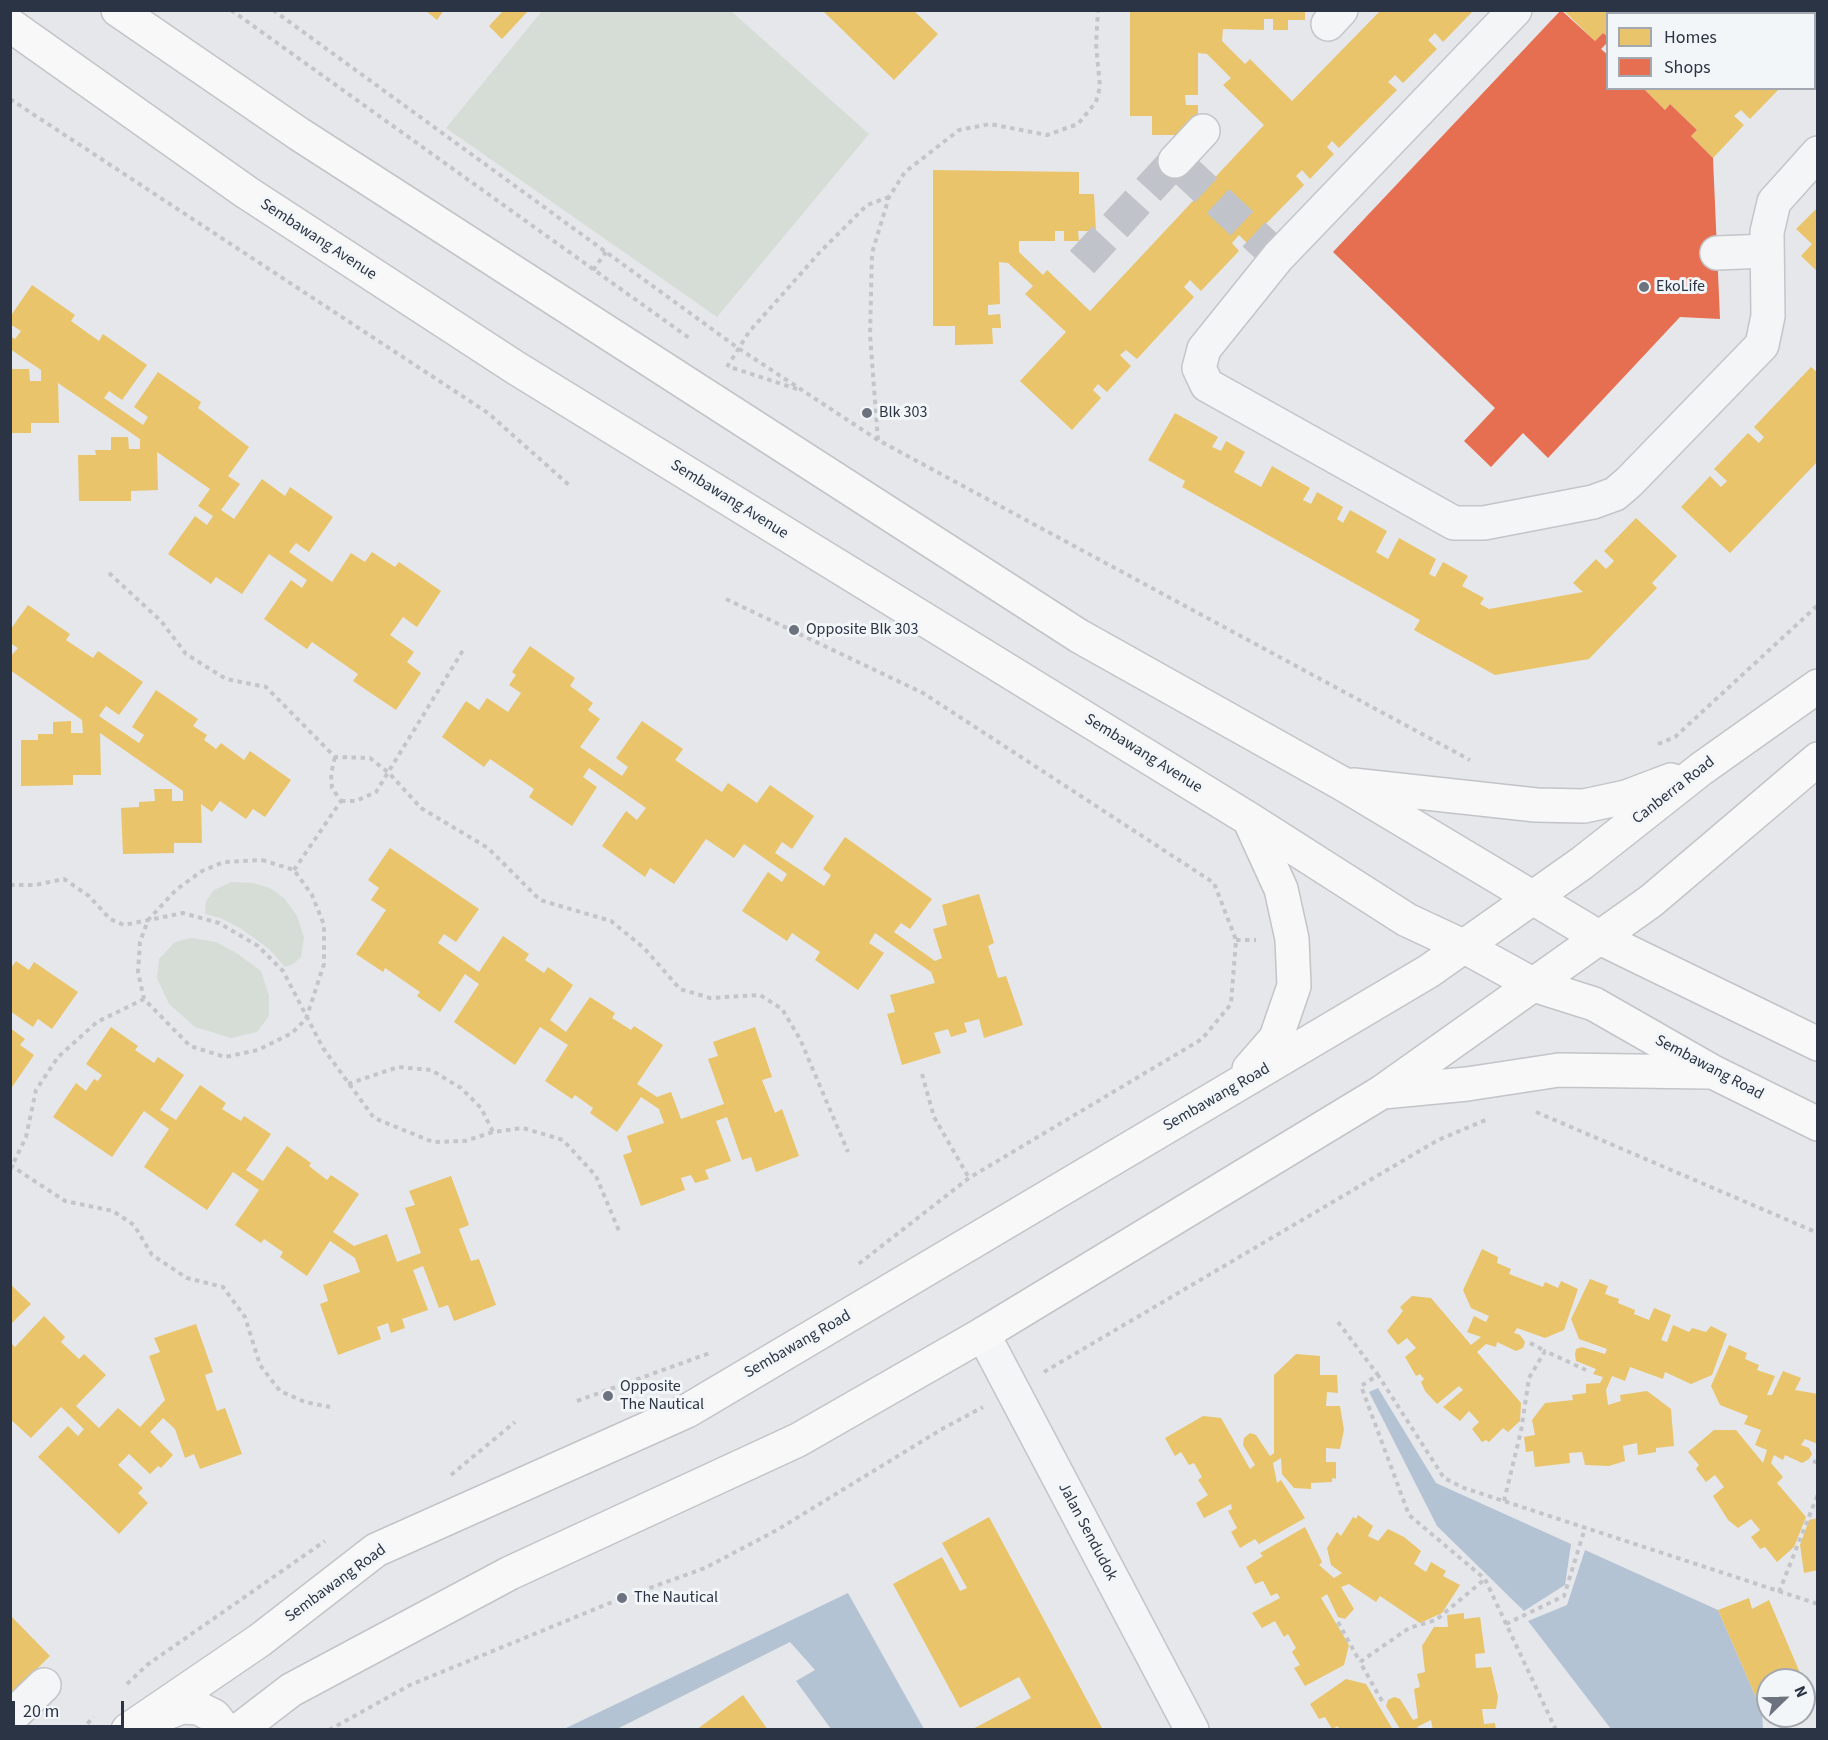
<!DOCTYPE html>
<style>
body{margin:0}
#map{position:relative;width:1828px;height:1740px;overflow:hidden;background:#e5e7ea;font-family:"Source Sans 3",sans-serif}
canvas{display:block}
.frame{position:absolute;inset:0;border:12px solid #2b3444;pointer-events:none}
.legend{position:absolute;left:1606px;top:12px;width:210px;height:78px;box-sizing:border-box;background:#f3f6f8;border:2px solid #a3a8b0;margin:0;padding:8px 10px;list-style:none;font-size:18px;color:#2b3444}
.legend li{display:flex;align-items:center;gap:12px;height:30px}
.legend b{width:30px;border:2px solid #a3a8b0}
.north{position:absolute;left:1756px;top:1668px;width:60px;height:60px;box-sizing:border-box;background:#f3f6f8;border:2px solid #a3a8b0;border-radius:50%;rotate:67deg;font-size:16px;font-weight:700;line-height:24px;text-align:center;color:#2b3444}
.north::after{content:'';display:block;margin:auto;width:21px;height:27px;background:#6c737e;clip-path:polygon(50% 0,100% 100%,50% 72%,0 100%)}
.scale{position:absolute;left:12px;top:1701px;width:112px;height:27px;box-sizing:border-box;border:3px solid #2b3444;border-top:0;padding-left:8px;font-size:18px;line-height:21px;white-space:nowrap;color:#2b3444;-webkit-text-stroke:4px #f3f6f8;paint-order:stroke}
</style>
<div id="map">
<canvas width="1828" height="1740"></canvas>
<div class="frame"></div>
<ul class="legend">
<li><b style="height:16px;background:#e9c46a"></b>Homes</li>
<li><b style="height:16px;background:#e76f51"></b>Shops</li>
</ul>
<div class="north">N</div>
<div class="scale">20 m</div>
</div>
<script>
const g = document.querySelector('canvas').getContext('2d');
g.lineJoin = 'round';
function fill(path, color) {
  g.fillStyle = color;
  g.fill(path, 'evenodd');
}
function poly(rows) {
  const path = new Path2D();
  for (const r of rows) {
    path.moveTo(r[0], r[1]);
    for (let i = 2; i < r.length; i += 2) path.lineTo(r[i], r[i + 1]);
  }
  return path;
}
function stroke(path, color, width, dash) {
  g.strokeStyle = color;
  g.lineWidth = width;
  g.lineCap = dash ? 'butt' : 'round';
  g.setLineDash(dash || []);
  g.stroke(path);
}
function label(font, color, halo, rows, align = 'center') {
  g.font = font + ' "Source Sans 3",sans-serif';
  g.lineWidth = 6;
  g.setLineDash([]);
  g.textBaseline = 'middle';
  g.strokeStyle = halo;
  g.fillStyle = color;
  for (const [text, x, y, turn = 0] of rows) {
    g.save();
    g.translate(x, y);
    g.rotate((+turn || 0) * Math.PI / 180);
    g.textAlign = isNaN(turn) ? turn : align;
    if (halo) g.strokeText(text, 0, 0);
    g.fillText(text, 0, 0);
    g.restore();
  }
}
fill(poly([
 [731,11,869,134,717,317,446,128,542,11],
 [231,882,253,883,270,888,284,898,297,916,304,937,301,957,293,964,285,967,269,949,240,928,220,918,205,914,206,901,214,890],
 [191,938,216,942,238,954,261,971,269,996,269,1016,257,1032,231,1038,195,1027,169,1004,157,978,159,959,175,942]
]), '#d6ddd6');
fill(poly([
 [1378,1388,1436,1483,1571,1544,1565,1585,1524,1611,1437,1526,1369,1392],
 [1585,1550,1718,1610,1762,1711,1763,1729,1611,1729,1528,1621,1567,1605],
 [848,1593,924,1729,831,1729,796,1681,815,1670,790,1642,617,1729,564,1729]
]), '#b4c3d4');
fill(poly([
 [425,10,444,10,437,20],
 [504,10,529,10,502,39,489,26],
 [822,10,913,10,938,34,894,80],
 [1130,10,1305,10,1305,20,1288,20,1288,30,1273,30,1273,19,1264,19,1264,30,1223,29,1222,41,1245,64,1250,59,1292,101,1381,10,1474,10,1443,42,1435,33,1428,40,1437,49,1403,83,1395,75,1388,82,1397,90,1339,148,1332,141,1327,147,1334,154,1310,179,1302,170,1296,176,1304,185,1247,243,1239,235,1232,243,1239,251,1201,291,1190,280,1184,287,1194,297,1137,359,1126,350,1120,355,1131,366,1107,392,1098,384,1093,390,1101,398,1072,430,1020,381,1066,332,1025,294,1033,286,1008,263,999,262,1000,304,988,305,988,315,1000,314,1001,328,992,328,993,344,955,345,955,326,933,326,933,170,1079,172,1079,194,1094,194,1096,231,1078,231,1079,241,1064,241,1064,231,1055,231,1055,241,1019,241,1019,252,1043,275,1047,270,1090,311,1264,125,1223,85,1231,78,1207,54,1198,53,1198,95,1185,95,1186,105,1198,105,1198,119,1189,119,1189,135,1152,135,1152,116,1130,116],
 [1563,10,1651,10,1654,14,1608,14,1608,37,1603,33,1595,41],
 [1758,10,1818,10,1818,35,1814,32,1814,14,1755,14],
 [1643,88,1780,88,1750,119,1741,110,1734,116,1744,125,1713,158,1691,136,1697,130,1670,104,1665,110],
 [1818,207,1818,272,1801,256,1812,244,1796,229],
 [32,285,75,315,71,321,99,341,103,334,147,365,122,400,109,391,104,398,143,425,148,417,134,407,158,372,201,402,198,408,249,447,228,476,240,484,221,510,234,519,262,479,285,496,290,487,333,517,309,552,296,543,289,552,332,582,351,553,365,562,372,552,395,567,399,562,441,591,417,627,403,617,390,635,414,652,407,662,421,673,396,710,353,681,358,674,312,642,307,649,264,619,291,580,302,588,307,580,269,554,242,594,216,577,211,584,168,554,195,516,207,525,213,516,198,506,210,489,157,452,158,490,131,491,131,501,79,501,78,455,96,455,95,450,111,450,111,437,128,437,129,449,140,449,140,439,58,383,59,423,31,423,31,433,10,433,12,369,29,369,30,381,41,381,41,370,10,349,10,336,15,339,21,331,10,324,10,317],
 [1811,367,1818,373,1818,461,1730,553,1681,507,1710,476,1721,487,1727,481,1714,469,1748,433,1759,443,1764,437,1754,427],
 [1175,413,1218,437,1212,447,1221,451,1226,441,1245,452,1234,472,1261,487,1272,466,1310,488,1303,500,1311,504,1317,492,1343,507,1337,519,1343,523,1350,510,1387,531,1376,552,1388,559,1399,538,1436,559,1429,574,1435,577,1443,562,1468,576,1462,586,1484,598,1480,604,1489,609,1583,592,1573,583,1596,559,1606,569,1614,561,1604,551,1636,518,1677,556,1652,583,1657,588,1589,659,1495,675,1414,630,1420,620,1182,487,1185,481,1148,460],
 [28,605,70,634,66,640,93,658,98,651,143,682,119,715,106,706,99,716,139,743,144,735,132,727,156,690,198,719,193,726,207,735,204,740,216,749,221,743,244,760,250,751,291,780,265,817,253,809,246,819,220,801,212,812,201,804,202,843,174,843,174,853,123,854,121,808,139,807,139,802,155,801,154,789,172,789,172,801,183,801,183,791,100,733,101,775,73,775,73,785,21,786,21,740,38,740,38,734,53,734,53,722,71,721,71,733,83,733,82,720,10,670,10,657,18,648,10,643,10,630],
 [530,646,575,678,570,686,593,703,588,710,600,719,580,747,622,776,628,767,616,758,642,721,683,749,675,760,722,792,728,783,757,803,770,785,814,816,792,849,782,842,775,853,824,886,831,875,823,869,845,837,932,899,910,929,901,923,894,932,935,961,942,958,933,929,947,925,942,905,979,894,994,943,988,946,998,978,1006,976,1023,1025,984,1038,979,1019,964,1023,967,1032,951,1037,948,1029,934,1033,941,1053,902,1065,887,1014,895,1012,890,995,935,983,931,972,875,933,869,943,884,953,858,990,815,960,820,952,792,933,787,941,742,911,768,872,782,882,787,874,744,844,734,858,706,839,674,884,650,868,645,877,602,846,626,811,637,820,646,808,589,768,583,777,597,787,572,826,529,797,534,789,490,759,484,767,442,737,466,701,479,710,487,698,508,712,521,693,509,685,516,675,512,672],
 [390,848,479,909,456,942,444,934,438,943,479,972,503,936,529,954,525,960,544,973,548,967,573,985,550,1020,566,1032,590,997,615,1013,612,1018,631,1030,634,1026,663,1045,637,1084,657,1097,671,1092,681,1119,724,1104,708,1059,718,1056,713,1042,755,1027,772,1077,762,1080,775,1113,782,1109,799,1156,756,1172,751,1157,742,1160,727,1117,716,1121,731,1161,705,1170,709,1179,695,1183,691,1175,681,1178,685,1190,641,1206,623,1155,632,1152,627,1136,664,1123,659,1109,641,1097,617,1132,590,1113,593,1108,575,1095,572,1099,545,1081,568,1045,540,1027,515,1065,454,1022,479,984,465,974,440,1012,417,996,420,992,385,968,383,972,356,954,386,910,371,900,379,888,368,880],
 [16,961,29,970,34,962,78,992,52,1029,38,1019,33,1027,10,1011,10,969],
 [111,1027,138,1046,135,1050,154,1063,158,1057,184,1075,160,1110,176,1120,200,1085,226,1103,222,1109,241,1121,244,1116,271,1134,246,1170,263,1181,287,1146,311,1163,309,1166,327,1180,331,1175,359,1194,333,1232,354,1246,387,1234,397,1262,421,1253,405,1208,415,1205,409,1191,451,1176,469,1225,459,1229,471,1261,479,1259,496,1305,454,1321,448,1305,439,1308,423,1266,413,1270,428,1310,402,1319,405,1328,391,1333,388,1323,377,1327,381,1339,338,1355,320,1304,328,1301,323,1285,360,1272,355,1258,330,1241,307,1276,280,1257,283,1252,264,1239,261,1243,235,1225,259,1190,233,1172,207,1210,144,1167,169,1129,144,1111,112,1157,53,1117,76,1083,86,1091,94,1079,98,1081,102,1075,86,1064],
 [10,1028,25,1039,20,1045,34,1055,10,1090],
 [1482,1249,1498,1257,1497,1263,1511,1269,1509,1274,1543,1287,1545,1282,1558,1288,1561,1281,1578,1289,1564,1330,1545,1338,1517,1328,1514,1333,1520,1335,1525,1342,1523,1348,1516,1351,1497,1342,1496,1347,1486,1344,1477,1352,1521,1403,1520,1421,1508,1432,1503,1428,1489,1442,1486,1440,1482,1442,1472,1429,1479,1422,1469,1411,1460,1421,1443,1407,1463,1390,1459,1386,1437,1404,1425,1391,1421,1382,1424,1379,1420,1374,1416,1376,1405,1357,1416,1348,1407,1338,1398,1345,1387,1331,1403,1311,1400,1307,1412,1296,1431,1298,1471,1345,1481,1337,1467,1332,1474,1316,1486,1322,1489,1316,1471,1308,1463,1290],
 [1590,1279,1608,1286,1605,1294,1619,1299,1618,1303,1635,1310,1634,1314,1649,1320,1654,1308,1671,1315,1661,1340,1667,1342,1673,1325,1689,1332,1692,1328,1706,1332,1711,1326,1727,1334,1712,1375,1691,1384,1665,1372,1663,1379,1630,1367,1625,1381,1612,1376,1606,1390,1608,1405,1621,1401,1620,1395,1647,1391,1671,1409,1674,1446,1656,1448,1656,1452,1638,1455,1637,1443,1623,1446,1625,1461,1609,1466,1585,1465,1582,1452,1569,1453,1570,1463,1535,1467,1533,1451,1526,1452,1524,1437,1535,1435,1532,1420,1545,1403,1573,1400,1572,1395,1586,1393,1586,1384,1600,1383,1603,1377,1593,1374,1596,1369,1576,1361,1575,1354,1576,1349,1582,1347,1605,1354,1607,1349,1579,1339,1571,1319],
 [10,1284,31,1304,10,1325],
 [44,1316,65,1337,61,1342,79,1359,84,1354,106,1375,76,1406,99,1428,118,1408,140,1427,165,1400,149,1356,160,1352,154,1338,196,1324,213,1372,205,1375,217,1411,225,1408,242,1454,200,1469,194,1454,185,1458,175,1429,163,1418,150,1432,173,1455,161,1468,158,1466,150,1474,129,1454,118,1465,143,1488,138,1493,148,1503,119,1534,38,1457,68,1426,78,1436,84,1429,61,1407,31,1438,10,1419,10,1342,15,1347],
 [1729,1345,1747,1353,1745,1359,1759,1365,1757,1370,1775,1376,1767,1395,1772,1395,1783,1371,1801,1378,1795,1390,1818,1394,1818,1444,1805,1439,1801,1445,1809,1448,1812,1454,1809,1459,1802,1463,1785,1455,1783,1460,1774,1455,1771,1463,1783,1477,1777,1483,1806,1517,1794,1547,1777,1562,1765,1547,1760,1549,1751,1537,1760,1530,1751,1519,1738,1528,1728,1520,1713,1496,1724,1487,1715,1475,1706,1482,1696,1469,1699,1465,1688,1452,1714,1430,1736,1430,1763,1463,1767,1450,1755,1445,1761,1430,1744,1424,1748,1416,1720,1405,1711,1386],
 [1296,1354,1320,1356,1320,1375,1337,1375,1338,1393,1327,1392,1326,1406,1340,1406,1344,1430,1340,1449,1326,1448,1326,1462,1336,1462,1336,1479,1332,1478,1332,1482,1311,1483,1311,1489,1294,1488,1282,1474,1281,1458,1273,1463,1277,1483,1281,1480,1305,1518,1259,1544,1255,1539,1240,1548,1231,1532,1237,1528,1228,1511,1232,1509,1231,1504,1204,1518,1196,1503,1208,1495,1198,1480,1202,1477,1194,1463,1189,1465,1181,1452,1175,1456,1165,1438,1203,1416,1221,1418,1250,1469,1255,1465,1243,1445,1244,1438,1250,1433,1256,1435,1270,1456,1274,1453,1274,1375],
 [1358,1515,1373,1526,1368,1536,1378,1541,1388,1529,1404,1537,1421,1551,1414,1564,1426,1572,1431,1562,1446,1571,1443,1576,1460,1585,1442,1613,1420,1623,1380,1596,1376,1602,1349,1584,1341,1587,1354,1609,1345,1619,1338,1617,1327,1594,1321,1598,1349,1645,1344,1665,1305,1686,1294,1668,1300,1665,1292,1652,1296,1648,1288,1634,1284,1637,1275,1621,1262,1628,1252,1613,1280,1598,1277,1593,1271,1596,1263,1581,1255,1584,1246,1567,1263,1556,1260,1553,1305,1527,1322,1562,1319,1565,1334,1578,1342,1573,1331,1565,1327,1548,1337,1532,1341,1536,1353,1517,1356,1519],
 [989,1517,1103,1730,971,1730,1031,1698,1019,1677,960,1708,893,1584,942,1557,960,1591,967,1588,942,1543],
 [1818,1518,1818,1570,1804,1573,1800,1545,1809,1520],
 [1749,1598,1752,1609,1769,1600,1803,1680,1768,1680,1768,1709,1762,1711,1718,1610],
 [1464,1613,1464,1619,1480,1617,1485,1653,1475,1654,1476,1668,1491,1667,1498,1697,1496,1709,1482,1709,1484,1724,1495,1723,1496,1730,1433,1730,1431,1720,1417,1727,1419,1729,1400,1729,1386,1706,1388,1700,1394,1697,1400,1699,1413,1720,1418,1718,1414,1689,1420,1687,1417,1674,1425,1672,1422,1646,1434,1627,1448,1627,1447,1615],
 [10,1615,50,1656,10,1695],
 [1346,1679,1366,1684,1393,1730,1339,1730,1338,1726,1332,1729,1325,1717,1319,1719,1310,1704],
 [743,1695,768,1730,696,1730]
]), '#e9c46a');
fill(poly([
 [1561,10,1595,41,1603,33,1608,37,1608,42,1601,49,1608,55,1608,88,1643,88,1665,110,1670,104,1697,130,1691,136,1713,158,1720,319,1680,317,1548,458,1523,433,1491,467,1464,441,1495,408,1333,252]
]), '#e76f51');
stroke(poly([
 [1082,262,1175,161,1278,257]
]), '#c0c3c9', 33, [33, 16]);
const minor = poly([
 [1515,10,1278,257,1204,349,1199,368,1207,385,1454,523,1484,523,1593,502,1615,494,1629,482,1762,345,1768,316,1767,232,1774,202,1818,153],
 [1328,24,1341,10],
 [1175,161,1203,131],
 [1717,253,1767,251],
 [983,1334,1192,1730],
 [10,1718,44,1685]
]);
const major = poly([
 [118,10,299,134,1079,636,1343,784,1600,938,1818,1044],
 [10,25,246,192,516,368,1249,819,1407,920,1465,947,1534,985,1594,1004,1713,1072,1818,1124],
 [1353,785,1536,805,1584,806,1626,797,1671,780],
 [1249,819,1281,889,1292,939,1294,986,1276,1038,1249,1069],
 [1383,1092,1467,1084,1559,1070,1708,1072],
 [156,1717,182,1707,198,1708,214,1716,225,1730],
 [128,1730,260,1640,376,1550,687,1411,1429,971,1582,863,1701,769,1818,686],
 [239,1730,291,1690,510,1573,798,1440,983,1334,1382,1092,1651,901,1818,759]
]);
stroke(minor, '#c3c5c8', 36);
stroke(major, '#c2c4c8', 36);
stroke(poly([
 [231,10,692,340],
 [273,10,738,348,878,440,1470,760],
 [10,99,488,413,570,486],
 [593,270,606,252],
 [727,367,749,332,820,252,867,205,889,197],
 [733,368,797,389],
 [878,440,870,335,872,253,889,197,905,172,959,130,990,124,1047,135,1078,124,1096,102,1100,87,1096,44,1098,10],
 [109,573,161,621,186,654,226,679,266,687,335,757,370,758,389,773,421,808,488,848,540,900,611,921,644,948,680,989,710,998,760,995,782,1009,800,1039,848,1152],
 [726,599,923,693,1214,883,1236,940,1231,1004,1202,1039,969,1178,856,1266],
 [1658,744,1675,737,1818,605],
 [341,801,356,801,376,792,465,647],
 [262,860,294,870,312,895,324,925,324,964,306,1019,292,1033,258,1050,225,1057,190,1046,144,999,138,972,140,942,148,920,177,889,202,871,224,862,262,860],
 [294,870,341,801,332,788,331,774,335,757],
 [10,885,35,885,64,879,89,896,110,919,124,925,183,913,219,923,258,946,283,971,323,1048,374,1118,433,1142,465,1141,493,1132,523,1128,563,1140,596,1176,619,1231],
 [1236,940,1256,940],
 [922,1074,934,1117,969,1178],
 [348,1084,398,1067,431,1070,461,1088,481,1108,493,1132],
 [1536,1112,1818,1233],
 [10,1165,65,1201,113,1211,134,1225,152,1255,187,1278,223,1287,245,1317,260,1365,280,1391,305,1402,330,1407],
 [10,1170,26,1137,36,1090,58,1057,97,1022,144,999],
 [1338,1322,1378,1375],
 [1530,1343,1545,1351],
 [1044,1372,1438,1140,1488,1119],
 [577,1401,710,1353],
 [1813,1461,1818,1463],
 [451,1475,515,1422],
 [1504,1501,1521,1431,1529,1378,1545,1351,1586,1370],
 [1779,1592,1818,1494],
 [1338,1622,1360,1662],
 [1506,1624,1564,1596,1585,1528],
 [127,1684,147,1665,325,1541],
 [1382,1701,1360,1662,1409,1628,1436,1620,1485,1579],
 [1804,1701,1818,1688],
 [81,1730,94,1717],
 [329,1730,410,1685,622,1598,705,1568,777,1530,942,1429,983,1407],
 [1556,1730,1485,1579,1409,1515,1361,1386,1378,1375,1444,1478,1464,1488,1818,1604],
 [1781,1730,1782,1716]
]), '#c4c5ca', 4, [4.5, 4.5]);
stroke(minor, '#f4f5f7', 33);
stroke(major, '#f8f8f8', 33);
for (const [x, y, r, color] of [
 [1644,287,6,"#6c737e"],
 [867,413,6,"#6c737e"],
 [794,630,6,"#6c737e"],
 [608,1396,6,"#6c737e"],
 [622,1598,6,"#6c737e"]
]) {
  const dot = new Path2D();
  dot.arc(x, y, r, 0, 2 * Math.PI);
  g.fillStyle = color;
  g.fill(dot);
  stroke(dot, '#f3f6f8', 2);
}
label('16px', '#2b3444', '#f3f6f8', [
 ["Sembawang Avenue",318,240,33],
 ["Sembawang Avenue",729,500,32],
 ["Sembawang Avenue",1143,754,32],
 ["Canberra Road",1674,791,-38],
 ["Sembawang Road",1709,1068,28],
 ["Sembawang Road",1217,1098,-30],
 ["Sembawang Road",798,1345,-30],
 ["Jalan Sendudok",1087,1532,62],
 ["Sembawang Road",336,1584,-36]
]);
label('16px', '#2b3444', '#f3f6f8', [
 ["EkoLife",1656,287],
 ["Blk 303",879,413],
 ["Opposite Blk 303",806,630],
 ["Opposite",620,1387],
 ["The Nautical",620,1405],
 ["The Nautical",634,1598]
], 'left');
</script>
